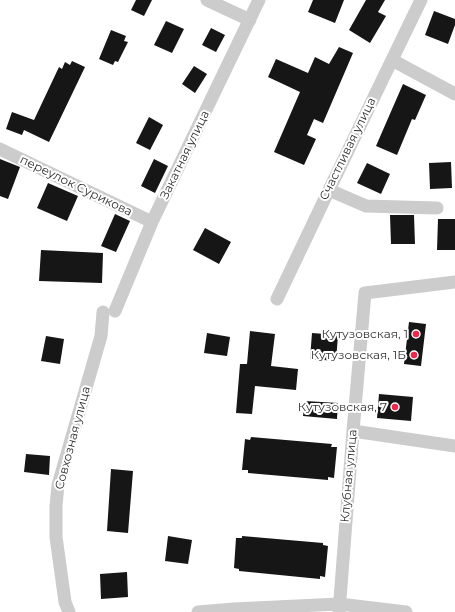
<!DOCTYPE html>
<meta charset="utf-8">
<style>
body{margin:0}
canvas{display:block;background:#fff}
</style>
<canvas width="455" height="612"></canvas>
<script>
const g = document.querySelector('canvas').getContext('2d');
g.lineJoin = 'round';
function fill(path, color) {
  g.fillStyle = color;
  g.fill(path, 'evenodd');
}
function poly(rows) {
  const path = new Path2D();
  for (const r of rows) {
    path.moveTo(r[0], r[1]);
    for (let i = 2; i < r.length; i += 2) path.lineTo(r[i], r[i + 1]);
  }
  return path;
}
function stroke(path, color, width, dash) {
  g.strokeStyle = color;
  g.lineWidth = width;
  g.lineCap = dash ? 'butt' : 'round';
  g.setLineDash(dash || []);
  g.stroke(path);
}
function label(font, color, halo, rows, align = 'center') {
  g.font = font + ' Montserrat,sans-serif';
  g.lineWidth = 4;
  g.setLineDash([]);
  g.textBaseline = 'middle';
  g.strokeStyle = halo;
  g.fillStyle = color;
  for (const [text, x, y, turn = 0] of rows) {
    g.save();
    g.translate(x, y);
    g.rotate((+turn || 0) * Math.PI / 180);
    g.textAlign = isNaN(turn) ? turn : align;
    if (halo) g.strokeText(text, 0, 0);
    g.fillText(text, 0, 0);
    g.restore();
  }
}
fill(poly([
 [136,0,152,0,144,16,131,10],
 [313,0,344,0,335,23,308,12],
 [366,0,385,0,378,12,386,16,370,43,349,30],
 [434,11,455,19,455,25,448,44,425,35],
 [166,21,184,29,172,53,154,45],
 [211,28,225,35,216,52,202,45],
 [111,30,126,36,124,41,128,42,118,62,115,61,113,65,99,59],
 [339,47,353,53,323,123,314,119,307,135,316,139,304,165,274,152,300,92,268,77,276,59,308,73,315,57,329,64],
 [72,61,85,67,49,142,24,130,22,135,6,129,12,112,34,120,59,67,62,69,65,62,70,65],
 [194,66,207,74,195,93,182,84],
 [403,84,426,95,415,120,412,119,397,155,376,146],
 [149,117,163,125,150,150,136,143],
 [0,159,20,167,8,199,0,196],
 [154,159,168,166,155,193,141,186],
 [451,162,452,188,430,189,429,163],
 [367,163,390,174,381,194,357,183],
 [48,183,78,196,67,221,37,208],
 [115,214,130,221,116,252,101,246],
 [390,215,414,215,415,244,391,244],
 [438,219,455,219,455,250,437,250],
 [205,228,231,242,219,264,193,250],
 [41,250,103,253,102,283,39,281],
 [409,322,426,324,421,366,404,364],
 [250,331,275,334,271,366,298,369,296,390,255,386,252,414,236,413,240,364,247,364],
 [207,333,230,337,227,356,204,353],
 [312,333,338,335,336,361,310,359],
 [46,336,64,339,60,364,41,361],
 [379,394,413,397,411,421,377,418],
 [305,401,338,403,337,419,303,416],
 [251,437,332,444,331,447,337,447,334,478,328,477,328,480,248,473,248,470,242,470,245,439,250,440],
 [26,454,50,456,49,475,24,472],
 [111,469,133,471,128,533,107,531],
 [168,536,192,540,188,564,165,561],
 [242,536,323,543,323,545,328,546,325,577,320,576,320,579,239,571,239,569,234,568,236,538,242,538],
 [127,572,128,597,101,599,100,574]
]), '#161616');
stroke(poly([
 [207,0,250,20],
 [392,60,455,94],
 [0,149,152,222],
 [329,190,366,206,437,208],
 [277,299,329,190,421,0],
 [115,311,152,222,259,0],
 [353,431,455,446],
 [69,612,65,602,56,537,56,506,58,485,101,336,103,312],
 [198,612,234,609,339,604,406,612],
 [339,612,353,431,365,293,455,282]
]), '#ccc', 13);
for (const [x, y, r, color] of [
 [416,334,4,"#ef274d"],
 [414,355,4,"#ef274d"],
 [395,407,4,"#ef274d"]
]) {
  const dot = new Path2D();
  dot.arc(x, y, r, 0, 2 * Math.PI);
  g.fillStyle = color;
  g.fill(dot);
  stroke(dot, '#fff', 1.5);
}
label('12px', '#2f2f2f', '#fff', [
 ["Счастливая улица",348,149,-64],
 ["Закатная улица",185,155,-64],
 ["переулок Сурикова",76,186,26],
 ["Совхозная улица",73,438,-75],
 ["Клубная улица",349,476,-85]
]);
label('12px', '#2f2f2f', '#fff', [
 ["Кутузовская, 1",408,334],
 ["Кутузовская, 1Б",406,355],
 ["Кутузовская, 7",387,407]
], 'right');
</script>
